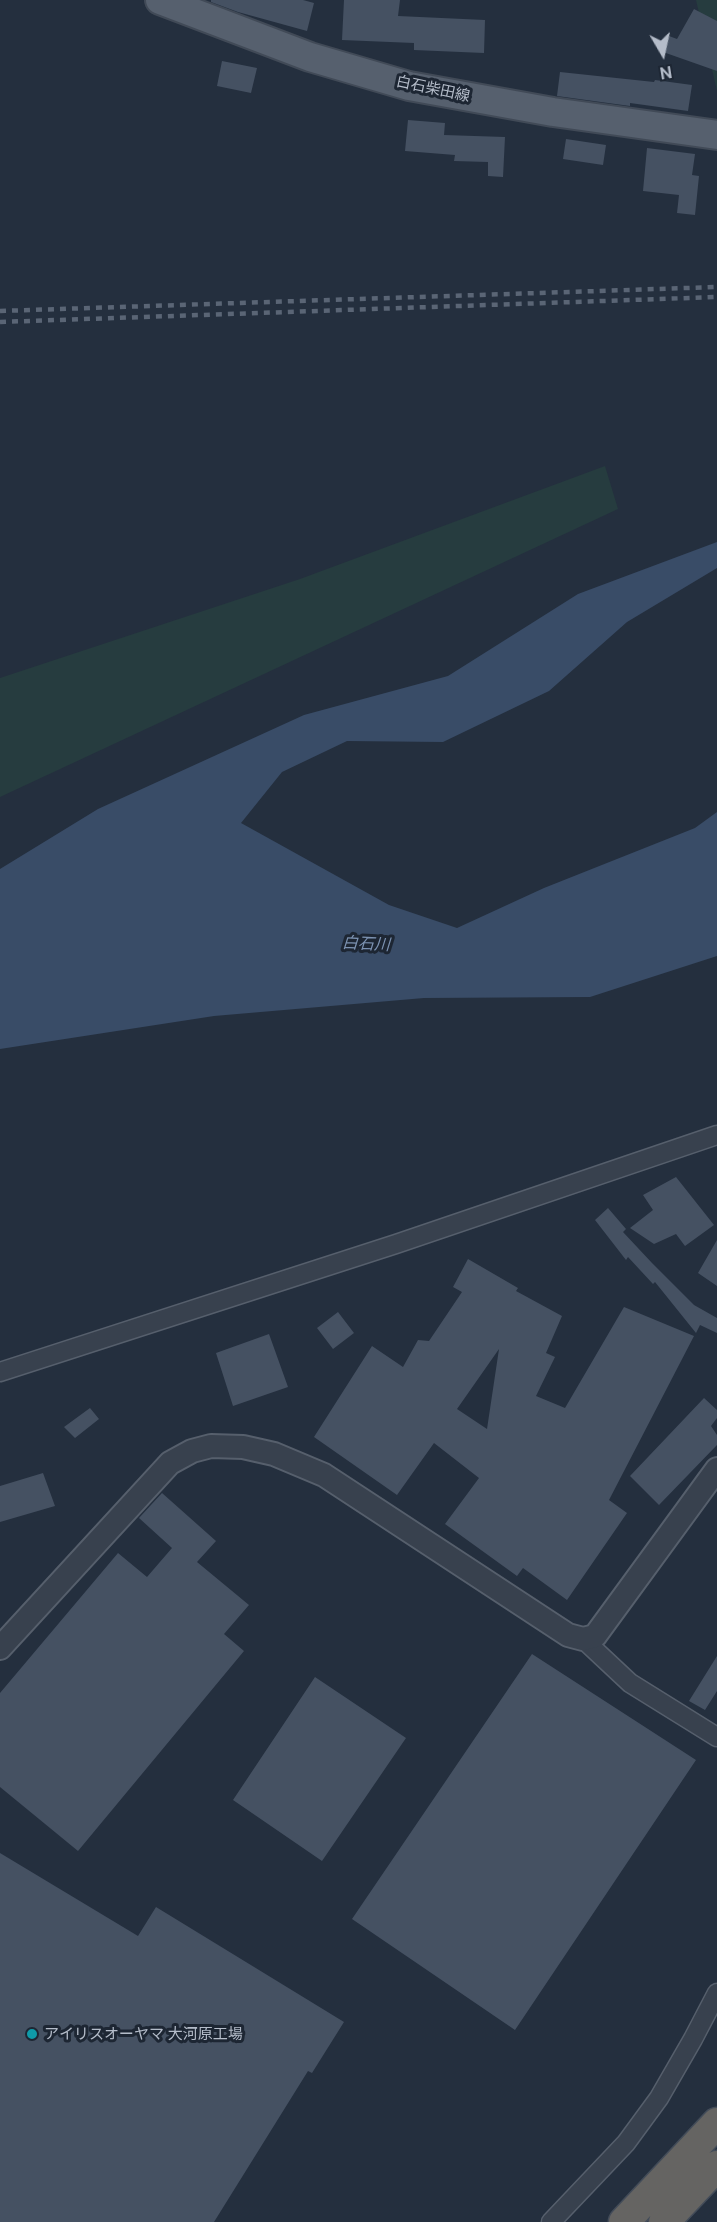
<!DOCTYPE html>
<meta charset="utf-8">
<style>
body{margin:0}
#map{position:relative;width:717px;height:2222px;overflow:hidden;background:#242f3e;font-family:"Public Sans",sans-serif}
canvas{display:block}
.north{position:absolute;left:633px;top:24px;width:60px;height:60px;-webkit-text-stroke:4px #1d2633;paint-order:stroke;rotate:171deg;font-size:16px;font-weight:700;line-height:24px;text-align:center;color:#b4bcc9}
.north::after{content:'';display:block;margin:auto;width:21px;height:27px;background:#b4bcc9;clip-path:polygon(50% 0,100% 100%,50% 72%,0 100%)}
</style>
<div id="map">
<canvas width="717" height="2222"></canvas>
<div class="north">N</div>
</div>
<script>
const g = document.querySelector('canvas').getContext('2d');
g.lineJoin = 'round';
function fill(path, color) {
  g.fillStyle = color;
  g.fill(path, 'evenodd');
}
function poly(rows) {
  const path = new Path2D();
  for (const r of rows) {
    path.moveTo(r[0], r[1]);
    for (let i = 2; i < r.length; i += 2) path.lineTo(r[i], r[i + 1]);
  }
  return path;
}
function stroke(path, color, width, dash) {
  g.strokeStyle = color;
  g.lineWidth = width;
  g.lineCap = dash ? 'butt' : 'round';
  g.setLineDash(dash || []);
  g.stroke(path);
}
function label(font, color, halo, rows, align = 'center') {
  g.font = font + ' "Public Sans","Noto Sans JP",sans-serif';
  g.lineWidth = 6;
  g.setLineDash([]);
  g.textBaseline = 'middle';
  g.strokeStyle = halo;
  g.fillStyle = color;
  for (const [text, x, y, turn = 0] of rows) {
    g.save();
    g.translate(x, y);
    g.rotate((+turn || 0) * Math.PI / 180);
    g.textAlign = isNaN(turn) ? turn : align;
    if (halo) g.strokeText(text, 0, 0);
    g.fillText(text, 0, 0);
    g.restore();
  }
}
fill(poly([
 [696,0,717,0,717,91],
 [605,466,618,509,0,797,0,678,300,579]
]), '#263c3f');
fill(poly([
 [717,542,717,568,627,622,549,691,443,742,347,741,282,772,241,823,389,905,457,928,544,888,695,828,717,812,717,956,590,997,424,998,214,1016,0,1049,0,869,98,809,304,715,448,676,578,594]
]), '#394c67');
fill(poly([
 [211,0,303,0,314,3,307,31,238,12,211,2],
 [344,0,400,0,398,16,485,20,484,53,414,50,414,43,342,40],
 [694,9,717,21,717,71,663,52,669,36,677,39],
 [222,61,257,68,251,93,217,86],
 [560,72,654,82,655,80,692,85,688,111,630,103,630,106,557,96],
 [408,120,445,123,444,135,505,137,503,177,488,176,488,162,454,161,455,155,405,151],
 [566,139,606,145,603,165,563,159],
 [647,148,695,154,692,175,699,176,695,215,677,213,679,195,643,191],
 [676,1177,714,1225,685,1246,676,1234,654,1244,630,1228,653,1210,643,1195],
 [608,1208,626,1229,623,1232,652,1263,694,1305,717,1318,717,1333,700,1325,696,1333,655,1282,653,1284,628,1257,626,1260,595,1220],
 [717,1240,717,1286,698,1273],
 [468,1259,518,1288,516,1291,562,1316,546,1353,555,1357,536,1396,565,1408,624,1307,694,1336,609,1500,627,1513,567,1600,523,1568,517,1576,445,1524,479,1478,434,1443,397,1495,314,1437,372,1346,403,1367,418,1340,429,1341,462,1292,453,1287],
 [499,1349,487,1429,457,1409],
 [338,1312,354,1333,333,1349,317,1328],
 [269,1334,288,1387,233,1406,216,1353],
 [704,1398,717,1410,717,1418,711,1426,717,1435,717,1445,659,1505,630,1476],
 [90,1408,99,1419,75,1438,64,1427],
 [43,1473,55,1506,0,1522,0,1486],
 [162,1493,216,1541,197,1562,249,1605,224,1634,244,1651,78,1851,0,1787,0,1693,118,1553,147,1577,172,1548,139,1518],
 [532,1654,696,1760,515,2030,352,1919],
 [717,1656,717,1691,705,1710,689,1701],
 [315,1677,406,1738,322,1861,233,1800],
 [0,1853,138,1936,156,1907,344,2022,312,2073,308,2071,214,2222,0,2222]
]), '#455162');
const minor = poly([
 [0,1372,396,1244,717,1135],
 [583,1639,630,1683,717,1737],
 [551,2222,626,2143,659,2098,693,2039,717,1993]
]);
const tertiary = poly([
 [0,1648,170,1463,192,1451,211,1446,243,1447,274,1454,324,1475,568,1635,583,1639,595,1636,717,1469]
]);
const primary = poly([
 [160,0,310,57,409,86,553,112,717,135]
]);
const trunk = poly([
 [624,2222,717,2123],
 [664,2222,717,2166]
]);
stroke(minor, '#565f6c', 21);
stroke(tertiary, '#565f6c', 26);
stroke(primary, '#414a57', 32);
stroke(trunk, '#434c59', 33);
stroke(minor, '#38414e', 18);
stroke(tertiary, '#38414e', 22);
stroke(primary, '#56606e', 28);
stroke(trunk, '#656462', 30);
stroke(poly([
 [0,311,717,287],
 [0,322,717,297]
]), '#5a6575', 4.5, [6, 6]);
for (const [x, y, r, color] of [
 [32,2034,6,"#0f9aa8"]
]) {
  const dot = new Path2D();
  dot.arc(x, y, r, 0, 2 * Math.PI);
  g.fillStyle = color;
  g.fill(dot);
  stroke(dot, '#1d2633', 2);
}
label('15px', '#b4bcc9', '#1d2633', [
 ["白石柴田線",433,89,12]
]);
label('15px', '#b4bcc9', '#1d2633', [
 ["アイリスオーヤマ 大河原工場",44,2034]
], 'left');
label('italic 16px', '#7c92b1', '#1d2633', [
 ["白石川",366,944,3]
]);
</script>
